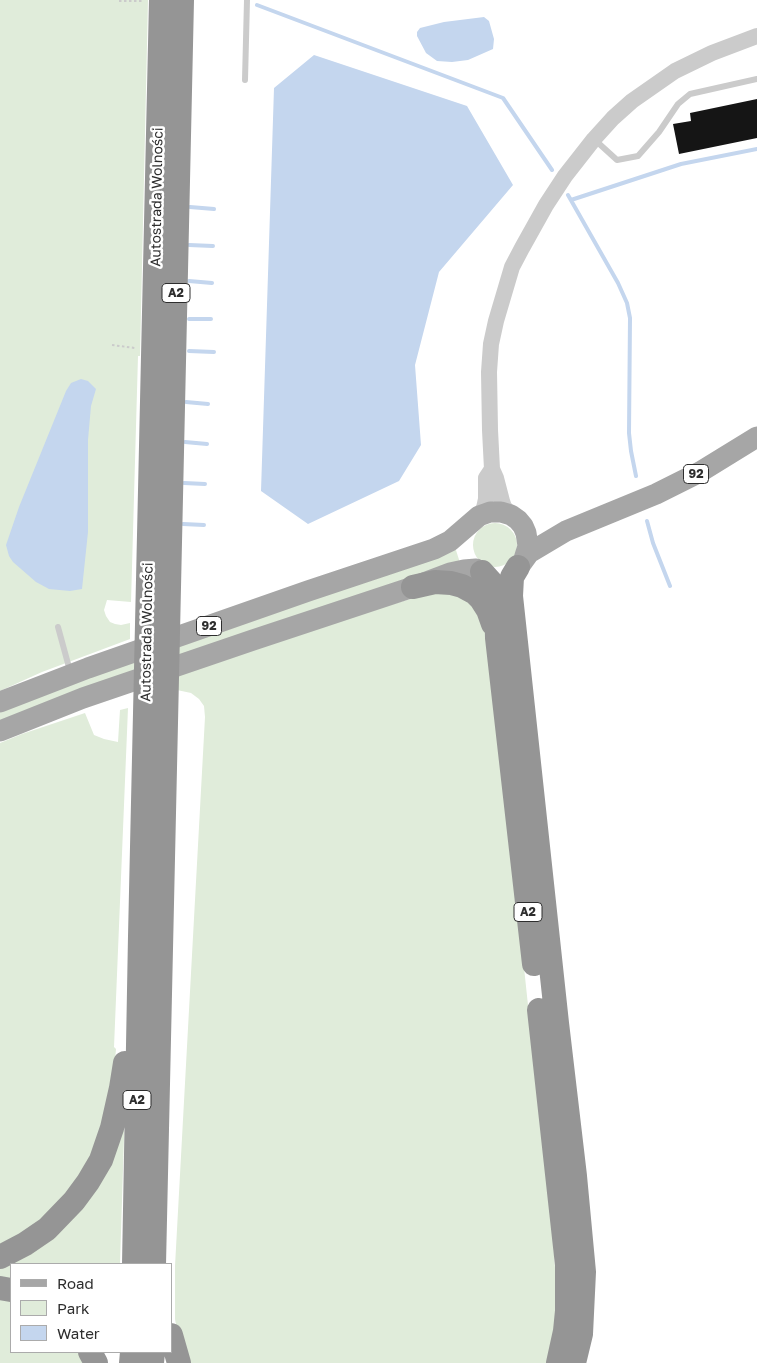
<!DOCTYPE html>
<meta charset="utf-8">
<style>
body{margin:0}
#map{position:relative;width:757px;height:1363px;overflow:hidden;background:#fff;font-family:"Golos Text",sans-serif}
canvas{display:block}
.legend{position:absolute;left:10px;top:1263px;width:162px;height:90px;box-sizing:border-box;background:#fff;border:1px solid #ababab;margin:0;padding:6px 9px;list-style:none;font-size:15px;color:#2e2e2e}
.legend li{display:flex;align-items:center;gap:10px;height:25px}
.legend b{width:25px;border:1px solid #ababab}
</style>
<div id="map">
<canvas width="757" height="1363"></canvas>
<ul class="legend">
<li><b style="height:6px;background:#a6a6a6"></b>Road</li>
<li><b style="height:14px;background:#e0ecda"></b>Park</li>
<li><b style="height:14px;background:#c4d6ee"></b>Water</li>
</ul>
</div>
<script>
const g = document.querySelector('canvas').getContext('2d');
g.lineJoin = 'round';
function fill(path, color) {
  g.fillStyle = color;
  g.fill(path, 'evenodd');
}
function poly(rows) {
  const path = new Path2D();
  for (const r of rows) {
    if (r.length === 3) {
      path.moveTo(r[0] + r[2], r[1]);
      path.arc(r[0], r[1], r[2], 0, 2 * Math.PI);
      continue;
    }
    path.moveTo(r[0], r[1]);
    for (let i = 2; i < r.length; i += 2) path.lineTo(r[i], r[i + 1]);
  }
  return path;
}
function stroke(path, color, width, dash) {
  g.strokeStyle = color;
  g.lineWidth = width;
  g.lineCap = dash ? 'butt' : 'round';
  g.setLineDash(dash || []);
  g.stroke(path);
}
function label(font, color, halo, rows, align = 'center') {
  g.font = font + ' "Golos Text",sans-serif';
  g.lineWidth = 5;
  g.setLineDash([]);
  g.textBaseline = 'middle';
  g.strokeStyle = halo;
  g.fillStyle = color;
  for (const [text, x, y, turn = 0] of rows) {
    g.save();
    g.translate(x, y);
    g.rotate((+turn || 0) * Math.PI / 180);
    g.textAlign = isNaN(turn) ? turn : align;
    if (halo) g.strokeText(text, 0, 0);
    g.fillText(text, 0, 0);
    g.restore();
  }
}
fill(poly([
 [0,0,148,0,140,356,138,356,131,602,107,600,104,610,106,616,110,622,115,624,121,625,130,623,130,639,42,672,0,691],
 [495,545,22],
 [455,547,461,566,0,726,0,707],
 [438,591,463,595,485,623,509,826,553,1241,557,1294,557,1316,547,1363,186,1363,179,1343,175,1319,175,1266,205,717,204,706,199,699,191,693,177,690,177,676,290,634],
 [128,708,114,1047,116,1049,114,1072,106,1126,70,1197,0,1250,0,743,22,734,85,713,94,735,104,739,118,742,120,710],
 [125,1106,120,1264,11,1264,11,1284,0,1281,0,1263,35,1243],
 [0,1294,11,1296,11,1352,82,1352,88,1363,0,1363]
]), '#e0ecda');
fill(poly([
 [484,17,489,21,494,39,493,49,468,60,452,62,437,61,426,53,417,36,417,32,420,28,444,22],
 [314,55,467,106,513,185,439,272,415,365,421,445,399,481,308,524,261,491,274,88],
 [81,379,88,381,96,389,91,406,88,440,88,532,82,589,70,591,49,589,36,582,13,562,9,556,6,545,19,507,66,391,71,383]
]), '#c4d6ee');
stroke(poly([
 [257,5,503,98,552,170],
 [568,195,618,283,627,303,630,318,629,433,631,451,636,476],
 [571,200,681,164,757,149],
 [190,207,214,209],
 [189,245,213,246],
 [189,281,212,283],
 [189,319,211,319],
 [189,351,214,352],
 [186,402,208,404],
 [185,442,207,444],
 [184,483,205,484],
 [647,521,653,543,670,586],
 [183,524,204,525]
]), '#c4d6ee', 4);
fill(poly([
 [757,99,757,138,679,154,673,124,691,121,690,113]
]), '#151515');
stroke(poly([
 [119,1,144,1],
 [112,345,135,348]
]), '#cbcbcb', 2, [2.5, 2.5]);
stroke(poly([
 [245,80,247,0],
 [595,140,617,160,638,156,659,132,678,104,690,94,757,79],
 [58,627,70,671]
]), '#cbcbcb', 6);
stroke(poly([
 [511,515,504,507,502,501,496,478,492,469,490,430,489,372,491,344,496,321,512,267,522,248,546,205,565,176,594,139,613,118,632,101,675,71,712,53,757,36],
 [479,516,484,508,486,499,486,478,492,469]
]), '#cbcbcb', 16);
stroke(poly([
 [521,564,529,553,566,531,656,494,700,472,757,437],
 [0,702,88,668,308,591,434,549,450,541,479,516,490,512,501,512,511,515,518,520,523,526,526,533,528,546,524,559],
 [0,731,83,698,253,640,413,587,450,573,464,570,476,569]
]), '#a6a6a6', 21);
stroke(poly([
 [518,567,512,577,511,596,557,1023,575,1176,584,1272,581,1334,574,1363],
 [482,572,491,582,496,595,497,638,534,964],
 [413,587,435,582,451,583,462,586,475,593,481,599,488,610,493,624],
 [539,1010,567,1265,567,1311,565,1331,558,1363],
 [0,1257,25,1244,47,1229,74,1201,88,1182,101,1160,112,1128,121,1088,125,1063],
 [134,1264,140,936,161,0],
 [154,1264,182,0],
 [0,1288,11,1290],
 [171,1335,179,1363],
 [90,1352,96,1363],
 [131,1363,132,1352],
 [152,1363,153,1352]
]), '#959595', 24);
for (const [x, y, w] of [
 [176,293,28],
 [696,474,25],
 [209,626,25],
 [528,912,28],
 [137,1100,28]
]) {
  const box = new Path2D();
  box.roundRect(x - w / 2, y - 9.5, w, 19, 4);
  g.fillStyle = '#fff';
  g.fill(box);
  stroke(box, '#2e2e2e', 1);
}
label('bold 12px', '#2e2e2e', null, [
 ["A2",176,293],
 ["92",696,474],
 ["92",209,626],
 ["A2",528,912],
 ["A2",137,1100]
]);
label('14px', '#2e2e2e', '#fff', [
 ["Autostrada Wolności",157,197,-89],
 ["Autostrada Wolności",147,632,-89]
]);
</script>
